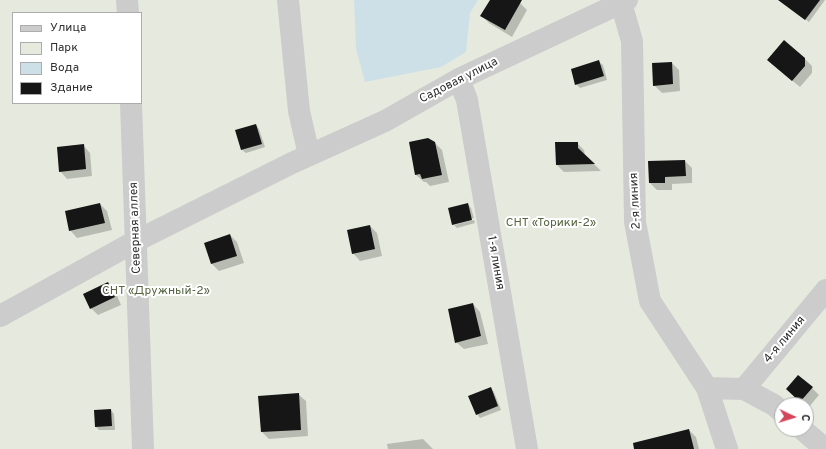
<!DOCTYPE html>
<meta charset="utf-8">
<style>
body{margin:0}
#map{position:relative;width:826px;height:449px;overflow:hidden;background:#fff;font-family:Overpass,sans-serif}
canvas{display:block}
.legend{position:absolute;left:12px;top:12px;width:130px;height:92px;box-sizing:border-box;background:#fff;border:1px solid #acacac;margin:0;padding:5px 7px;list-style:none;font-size:12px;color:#2f2f2f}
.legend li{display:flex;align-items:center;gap:8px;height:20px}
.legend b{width:20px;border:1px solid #acacac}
.north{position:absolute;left:774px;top:397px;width:40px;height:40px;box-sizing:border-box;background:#fff;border:1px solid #acacac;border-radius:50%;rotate:94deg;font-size:11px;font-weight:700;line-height:16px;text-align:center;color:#2f2f2f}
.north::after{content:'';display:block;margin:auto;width:14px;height:18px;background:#d2455b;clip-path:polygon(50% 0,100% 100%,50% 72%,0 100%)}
</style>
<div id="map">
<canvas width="826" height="449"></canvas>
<ul class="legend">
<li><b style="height:5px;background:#ccc"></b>Улица</li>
<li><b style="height:11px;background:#e6eade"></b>Парк</li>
<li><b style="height:11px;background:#cde0e8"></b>Вода</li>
<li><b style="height:11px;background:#161616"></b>Здание</li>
</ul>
<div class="north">С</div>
</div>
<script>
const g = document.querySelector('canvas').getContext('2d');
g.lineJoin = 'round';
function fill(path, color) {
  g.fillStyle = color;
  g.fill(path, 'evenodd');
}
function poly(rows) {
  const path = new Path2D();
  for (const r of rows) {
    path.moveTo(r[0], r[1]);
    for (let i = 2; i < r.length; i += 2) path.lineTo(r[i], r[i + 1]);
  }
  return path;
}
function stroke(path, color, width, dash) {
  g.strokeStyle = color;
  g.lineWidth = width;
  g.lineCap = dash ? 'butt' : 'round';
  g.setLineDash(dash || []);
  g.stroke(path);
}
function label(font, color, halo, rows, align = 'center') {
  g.font = font + ' Overpass,sans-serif';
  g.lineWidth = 4;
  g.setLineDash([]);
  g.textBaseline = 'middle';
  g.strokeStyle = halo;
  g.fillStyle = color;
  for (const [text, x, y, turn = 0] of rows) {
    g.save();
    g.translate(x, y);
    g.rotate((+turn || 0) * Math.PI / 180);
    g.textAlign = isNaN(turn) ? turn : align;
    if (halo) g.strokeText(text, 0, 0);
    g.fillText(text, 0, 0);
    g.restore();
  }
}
fill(poly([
 [0,0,826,0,826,449,0,449],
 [13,13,141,13,141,103,13,103],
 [782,405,806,405,806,429,782,429]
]), '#e6eade');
fill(poly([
 [354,0,478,0,470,13,466,52,441,67,365,82,356,49]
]), '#cde0e8');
fill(poly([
 [491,0,515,0,520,3,527,10,512,37,489,23,482,16],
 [779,0,825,0,809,22],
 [805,59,812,66,812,73,800,87,776,67],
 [599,62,603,65,607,80,580,88,576,84],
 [672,63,679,70,680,91,662,93,654,85],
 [256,125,259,129,265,147,246,153,242,150],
 [410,142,435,143,442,150,449,182,430,186,426,182,424,182,416,175],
 [577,143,584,150,585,155,601,171,564,172,557,165],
 [83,145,90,153,92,176,67,179,60,171],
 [685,161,692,168,692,183,672,184,672,190,657,190,650,183],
 [100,204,107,211,112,230,77,238,70,230],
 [468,204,471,208,474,218,454,223,454,225,453,224],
 [474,220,475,223,457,228,454,225],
 [370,226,377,233,382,256,360,261,353,253],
 [230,235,237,242,244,263,219,271,212,264,205,243],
 [108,284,115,291,121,305,98,315,91,308],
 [473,304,480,312,488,344,464,349,456,342],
 [491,388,494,392,501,410,480,418,477,414],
 [812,388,819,395,808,408,806,406,806,405,805,405,794,396],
 [298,394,306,401,308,436,269,439,262,432],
 [111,410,114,414,115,430,99,430,96,427],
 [689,430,696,437,699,449,664,449],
 [423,439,433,449,388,449,387,444]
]), '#0003');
fill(poly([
 [490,0,522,0,505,30,480,16],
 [778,0,820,0,805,20],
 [784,40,805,58,805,66,792,81,767,60],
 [599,60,604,76,575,85,571,69],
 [672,62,673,84,653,86,652,63],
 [256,124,262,144,241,150,235,130],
 [428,138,435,142,442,175,422,179,420,174,415,175,409,142],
 [555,142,578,142,578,148,595,164,556,165],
 [84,144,86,169,59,172,57,147],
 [685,160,686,176,665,177,665,183,649,183,648,161],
 [100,203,105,223,69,231,65,211],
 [468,203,472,220,452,225,448,208],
 [370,225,375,249,352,254,347,230],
 [230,234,237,256,211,264,204,243],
 [108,282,115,297,90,309,83,294],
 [473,303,481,336,455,343,448,309],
 [798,375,813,387,800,402,786,389],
 [491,387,498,406,476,415,468,396],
 [299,393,301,430,261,432,258,396],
 [111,409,112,426,95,427,94,410],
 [689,429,694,449,634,449,633,443]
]), '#161616');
stroke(poly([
 [127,0,128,13],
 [288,0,299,111,309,155],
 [618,0,621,3,632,41,635,222,650,301,707,388,727,449],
 [459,79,467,100,527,449],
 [131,103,143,449],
 [0,316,136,241,292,163,385,121,459,79,627,0],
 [707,388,744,389,774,405,782,412],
 [744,389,826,290],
 [802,429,825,449]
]), '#ccc', 22);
label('12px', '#2f2f2f', '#fff', [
 ["Садовая улица",459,81,-27],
 ["2-я линия",636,201,-93],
 ["Северная аллея",136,228,-92],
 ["1-я линия",495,263,80],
 ["4-я линия",785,340,-50]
]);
label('12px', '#556641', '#fff', [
 ["СНТ «Торики-2»",551,224],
 ["СНТ «Дружный-2»",156,292]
]);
</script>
